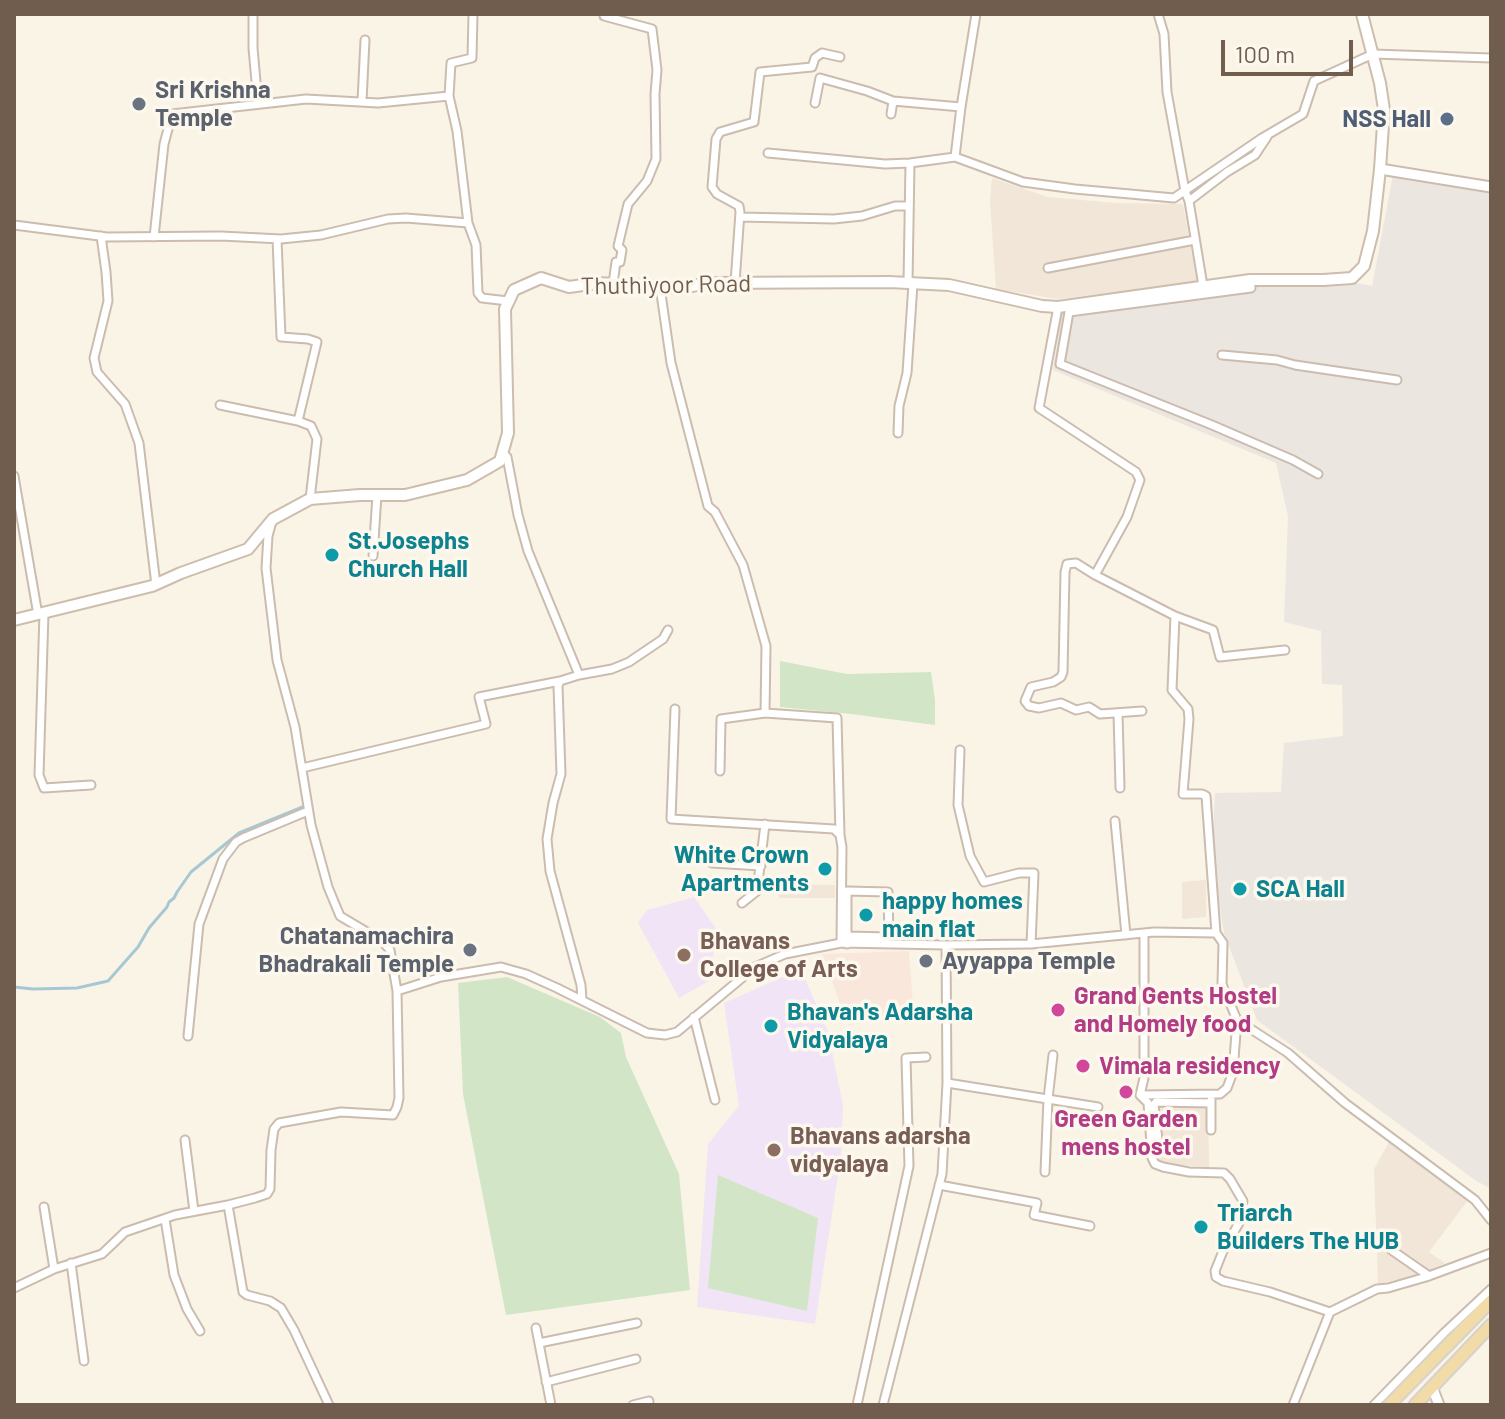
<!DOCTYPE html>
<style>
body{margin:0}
#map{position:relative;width:1505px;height:1419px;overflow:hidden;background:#faf4e7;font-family:Barlow,sans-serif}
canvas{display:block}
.frame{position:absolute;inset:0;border:16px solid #715d4e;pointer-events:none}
.scale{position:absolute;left:1221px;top:40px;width:132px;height:36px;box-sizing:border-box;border:4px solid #715d4e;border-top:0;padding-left:10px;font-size:24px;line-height:28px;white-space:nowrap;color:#715d4e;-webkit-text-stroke:6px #fdf8ed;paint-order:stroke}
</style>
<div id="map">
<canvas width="1505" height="1419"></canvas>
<div class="frame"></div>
<div class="scale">100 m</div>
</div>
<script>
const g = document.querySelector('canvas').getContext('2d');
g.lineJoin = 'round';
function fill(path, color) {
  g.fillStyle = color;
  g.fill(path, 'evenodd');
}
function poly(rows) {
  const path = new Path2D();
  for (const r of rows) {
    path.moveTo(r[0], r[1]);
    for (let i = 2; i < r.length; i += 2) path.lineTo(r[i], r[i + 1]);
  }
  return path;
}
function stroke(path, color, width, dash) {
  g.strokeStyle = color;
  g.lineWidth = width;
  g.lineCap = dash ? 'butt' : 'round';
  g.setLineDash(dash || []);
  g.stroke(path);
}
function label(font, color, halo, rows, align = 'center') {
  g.font = font + ' Barlow,sans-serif';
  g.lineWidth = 7;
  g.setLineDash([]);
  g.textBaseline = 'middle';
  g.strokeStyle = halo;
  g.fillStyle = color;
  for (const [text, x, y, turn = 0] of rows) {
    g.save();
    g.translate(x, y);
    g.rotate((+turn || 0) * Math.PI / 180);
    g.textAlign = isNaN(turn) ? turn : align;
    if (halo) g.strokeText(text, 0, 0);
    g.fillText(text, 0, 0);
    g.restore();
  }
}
fill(poly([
 [992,178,1048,197,1116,203,1183,204,1197,283,1058,299,996,289,990,201],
 [1206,880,1206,917,1182,919,1182,882],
 [777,884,835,885,835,898,779,898],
 [1150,1099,1208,1100,1209,1167,1167,1164,1156,1158],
 [1389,1142,1468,1200,1429,1252,1445,1263,1421,1274,1378,1284,1374,1169]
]), '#f1e6d7');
fill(poly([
 [909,951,914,1017,848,1025,822,954]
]), '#f9e7dc');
fill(poly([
 [1393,175,1491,192,1491,1189,1475,1180,1257,1020,1224,933,1215,876,1213,834,1215,793,1281,792,1284,743,1343,736,1342,685,1322,684,1321,631,1284,622,1288,516,1276,463,1053,370,1062,311,1248,284,1341,280,1372,286]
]), '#ebe6e0');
fill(poly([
 [694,897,717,930,709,981,679,998,638,923,647,910],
 [801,969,828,1032,843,1105,841,1156,815,1324,697,1307,708,1144,739,1106,724,1003]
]), '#f1e4f6');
fill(poly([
 [780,661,847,674,931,672,935,700,935,725,851,714,780,707],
 [507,977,600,1017,621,1033,626,1057,679,1174,690,1290,506,1315,463,1094,458,983],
 [718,1175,818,1218,807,1311,708,1288]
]), '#d2e6c7');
stroke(poly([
 [14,987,33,989,77,988,108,981,138,947,149,928,167,907,169,902,174,898,177,892,191,872,239,833,305,806]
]), '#a5c8d2', 3);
const minor = poly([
 [253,14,253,48,258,104],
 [604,14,604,16,652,29,657,70,655,94,656,159,647,181,628,204,618,246,622,250,620,262,616,262,613,284],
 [1158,14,1164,34,1167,92,1185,191,1189,201,1203,286],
 [362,101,365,40],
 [815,103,820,78,867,91,893,101],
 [961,107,976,14],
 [891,114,893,101,961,107,955,157,1023,182,1075,189,1174,198,1262,138,1303,114,1314,81,1373,54,1491,58],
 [768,153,885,164,910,163,955,157],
 [1189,201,1227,172,1255,155,1267,137],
 [740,217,834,219,862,216,895,206,909,206],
 [468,223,457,131,449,96,451,63,472,58,473,14],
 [14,225,107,237,221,236,281,239,321,235,388,219,406,218,468,223,476,245,478,293,482,298,508,301],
 [101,236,106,272,108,301,94,358,97,372,125,404,139,443,156,585],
 [154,237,164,144,172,114,306,99,378,103,449,96],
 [277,239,281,337,308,339,317,342,298,421,311,426,317,439,310,499],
 [1048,268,1195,240],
 [1250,280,1251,288,1069,312,1060,364,1212,425,1293,460,1318,474],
 [735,283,740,212,739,206,717,194,712,187,716,139,720,132,754,122,760,72,812,67,815,58,822,53,840,57],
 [908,283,910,163],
 [660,287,671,363,708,506,715,512,743,565,766,646,765,713,837,718,840,835],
 [1058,307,1039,408,1136,472,1140,480,1127,517,1095,575,1175,616,1172,690,1188,709,1189,719,1183,794,1202,794,1206,796,1216,933],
 [1222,355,1277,360,1295,365,1397,380],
 [220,405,298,421],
 [898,433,899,406,907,373,913,284],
 [502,452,507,457,518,515,528,551,579,675,560,681,558,686,561,774,553,803,547,839,550,871,581,985,582,1000],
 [14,476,38,615],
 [271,525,268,536,266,568,277,660,295,727,311,825,328,887,340,916,382,941,390,950,397,991,441,977,501,967,526,974,557,988,647,1033,665,1035,677,1032,755,967,785,954,841,943,946,945,947,1083,942,1174,883,1405],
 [373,556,377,495],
 [1095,575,1076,563,1067,564,1065,572,1063,672,1061,677,1053,682,1031,687,1025,701,1029,706,1039,708,1061,703,1076,710,1089,707,1100,714,1142,711],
 [44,613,39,775,44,788,91,785],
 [1175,616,1213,630,1220,657,1285,650],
 [579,675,612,669,629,662,663,639,668,630],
 [675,709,671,819,834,829,840,835,842,847,841,943],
 [1118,713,1120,788],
 [960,750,958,805,970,856,984,882,1019,873,1034,873,1031,944],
 [302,768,486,724,479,697,560,681],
 [720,771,721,719,765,713],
 [1115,821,1126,935],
 [712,863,761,866],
 [742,903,757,891,765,824],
 [1144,933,1144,1078,1140,1095,1148,1103,1152,1158,1155,1164,1163,1167,1189,1172,1224,1173,1230,1179,1243,1201,1239,1223,1223,1251,1215,1271,1216,1277,1223,1281,1270,1292,1330,1312,1377,1289,1388,1288,1426,1277,1491,1253],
 [847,936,889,937,888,892,847,891,847,944],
 [946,945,1031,944,1154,932,1216,933,1223,943,1222,984,1237,1020,1288,1053,1345,1103,1475,1200,1491,1220],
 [694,1017,715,1100],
 [188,1036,199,924,223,859,236,842,243,838,308,811],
 [947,1083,1098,1107],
 [1140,1095,1220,1094,1227,1088,1233,1072,1237,1020],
 [1211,1100,1211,1130],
 [185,1140,194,1211],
 [1158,1140,1154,1105,1156,1102,1211,1103],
 [1045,1172,1048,1099,1053,1055],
 [939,1185,1037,1203,1034,1215,1090,1226],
 [44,1207,54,1269],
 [165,1219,174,1275,187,1309,200,1331],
 [1390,1249,1429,1276],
 [71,1263,84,1361],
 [14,1288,54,1269,102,1254,125,1232,175,1215,228,1205],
 [536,1328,551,1405],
 [539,1343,637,1323],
 [546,1382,636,1359],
 [329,1405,294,1330,281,1308,270,1301,247,1295,243,1292,228,1205,255,1198,267,1194,270,1189,271,1150,274,1129,279,1123,341,1112,393,1115,397,1107,399,1098,397,991],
 [633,1405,649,1401],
 [857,1405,909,1166,906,1058,926,1057],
 [1293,1405,1330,1312],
 [1374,1405,1444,1333,1491,1289]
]);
const tertiary = poly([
 [1380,169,1491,187],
 [1432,1387,1439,1405]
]);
const secondary = poly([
 [14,620,152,586,181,573,248,549,273,519,310,499,360,495,405,495,467,480,500,461,508,433,505,309,514,290,541,278,569,287,597,283,683,288,706,283,889,282,949,285,1042,306,1058,307,1250,280,1323,280,1352,278,1364,266,1373,231,1380,169,1384,110,1380,83,1362,14]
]);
const primary = poly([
 [1389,1405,1491,1301],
 [1415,1405,1491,1325]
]);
stroke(minor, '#cbbcaf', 11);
stroke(tertiary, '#cbbcaf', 13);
stroke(secondary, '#cdbdac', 14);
stroke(primary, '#d7d2cd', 15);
stroke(minor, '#fff', 7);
stroke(tertiary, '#fff', 9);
stroke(secondary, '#fff', 10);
stroke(primary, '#f1dba7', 11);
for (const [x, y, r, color] of [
 [139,104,8,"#6b7280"],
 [1447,119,8,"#5c6f8a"],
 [332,555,8,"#0f9aa8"],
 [825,869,8,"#0f9aa8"],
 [1240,889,8,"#0f9aa8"],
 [866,915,8,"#0f9aa8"],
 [470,950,8,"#6b7280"],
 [684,955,8,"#8d6e63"],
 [926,961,8,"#6b7280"],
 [1058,1010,8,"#d1479c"],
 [771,1026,8,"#0f9aa8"],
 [1083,1066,8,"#d1479c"],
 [1126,1092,8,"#d1479c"],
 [774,1150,8,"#8d6e63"],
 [1201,1227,8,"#0f9aa8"]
]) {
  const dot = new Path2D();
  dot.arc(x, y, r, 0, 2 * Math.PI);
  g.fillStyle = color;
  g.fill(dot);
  stroke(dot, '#fdf8ed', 3);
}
label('bold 24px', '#5b616d', '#fdf8ed', [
 ["Sri Krishna",155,90],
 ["Temple",155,118],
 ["Chatanamachira",454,936,"right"],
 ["Bhadrakali Temple",454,964,"right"],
 ["Ayyappa Temple",942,961]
], 'left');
label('bold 24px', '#4e5e75', '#fdf8ed', [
 ["NSS Hall",1431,119]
], 'right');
label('24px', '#715d4e', '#fdf8ed', [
 ["Thuthiyoor Road",666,285,-1]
]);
label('bold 24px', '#0d838f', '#fdf8ed', [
 ["St.Josephs",348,541],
 ["Church Hall",348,569],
 ["White Crown",809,855,"right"],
 ["Apartments",809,883,"right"],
 ["SCA Hall",1256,889],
 ["happy homes",882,901],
 ["main flat",882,929],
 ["Bhavan's Adarsha",787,1012],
 ["Vidyalaya",787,1040],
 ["Triarch",1217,1213],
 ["Builders The HUB",1217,1241]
], 'left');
label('bold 24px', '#785e54', '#fdf8ed', [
 ["Bhavans",700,941],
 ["College of Arts",700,969],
 ["Bhavans adarsha",790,1136],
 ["vidyalaya",790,1164]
], 'left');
label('bold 24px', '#b23c85', '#fdf8ed', [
 ["Grand Gents Hostel",1074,996],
 ["and Homely food",1074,1024],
 ["Vimala residency",1099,1066],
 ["Green Garden",1126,1119,"center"],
 ["mens hostel",1126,1147,"center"]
], 'left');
</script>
